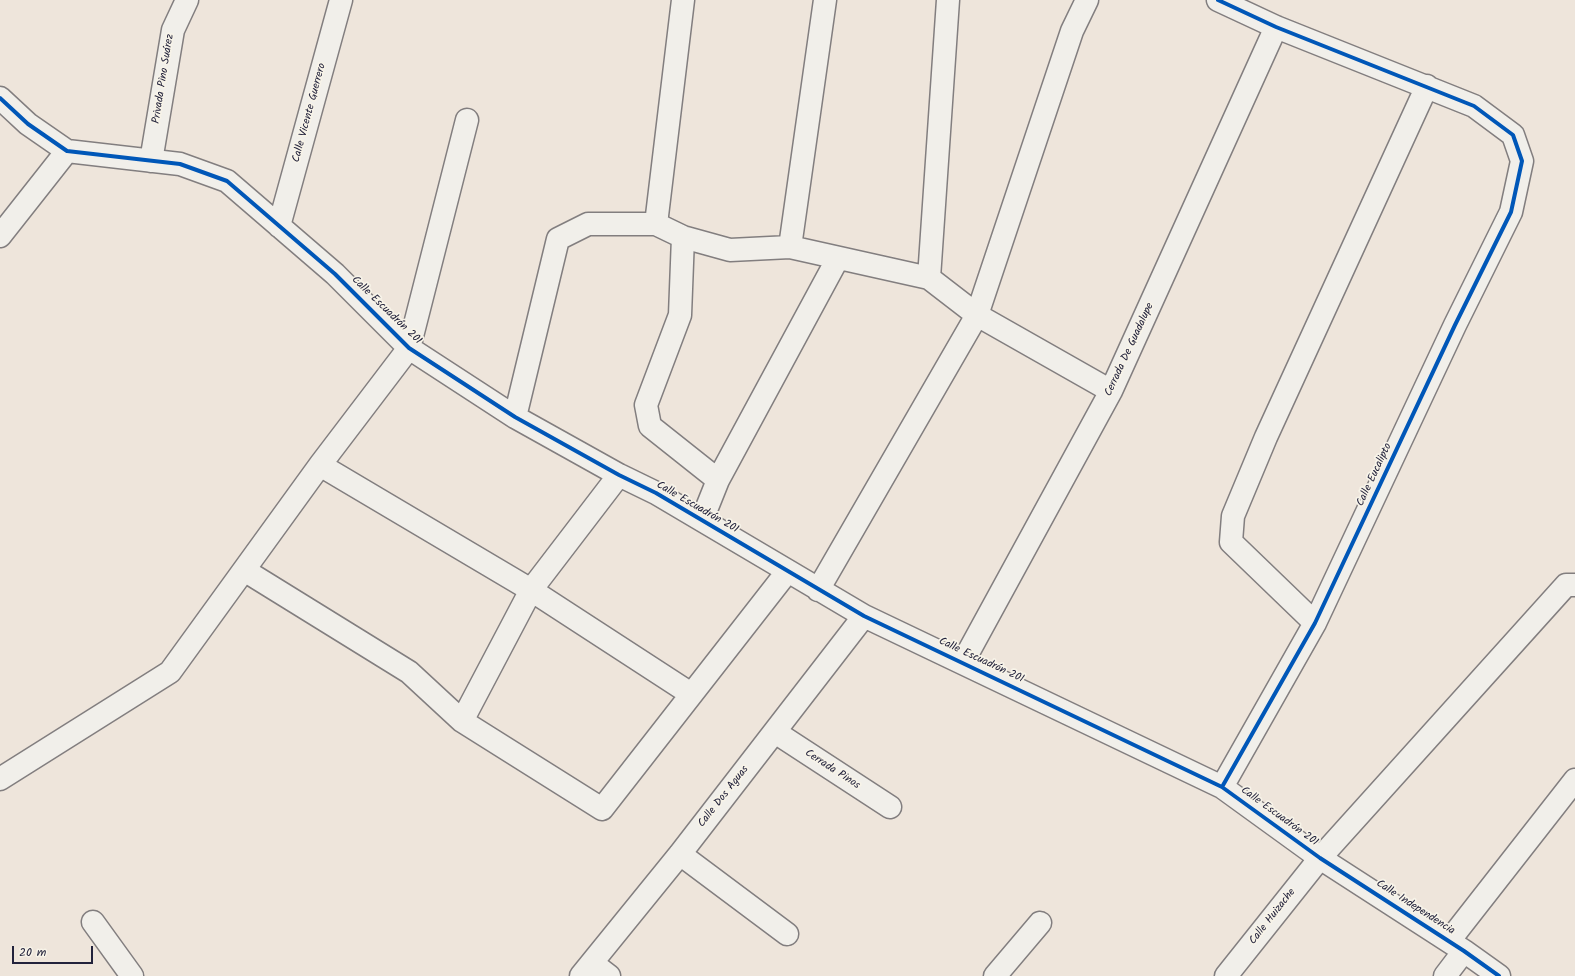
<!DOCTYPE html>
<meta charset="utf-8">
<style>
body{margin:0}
#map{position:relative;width:1575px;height:976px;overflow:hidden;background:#eee5db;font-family:Kalam,sans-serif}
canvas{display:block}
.scale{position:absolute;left:12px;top:946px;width:81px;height:18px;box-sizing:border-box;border:2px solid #22223b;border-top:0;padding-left:5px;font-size:12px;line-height:14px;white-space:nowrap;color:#22223b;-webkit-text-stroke:3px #f7f3e8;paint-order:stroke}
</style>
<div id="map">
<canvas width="1575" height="976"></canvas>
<div class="scale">20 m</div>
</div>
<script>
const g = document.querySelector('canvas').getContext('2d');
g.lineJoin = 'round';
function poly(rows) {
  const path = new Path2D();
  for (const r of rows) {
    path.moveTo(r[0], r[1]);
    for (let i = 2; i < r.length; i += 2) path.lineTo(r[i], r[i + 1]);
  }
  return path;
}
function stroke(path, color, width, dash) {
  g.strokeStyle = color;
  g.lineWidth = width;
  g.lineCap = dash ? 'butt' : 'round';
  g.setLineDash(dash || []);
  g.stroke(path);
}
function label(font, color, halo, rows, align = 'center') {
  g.font = font + ' Kalam,sans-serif';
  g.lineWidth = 3.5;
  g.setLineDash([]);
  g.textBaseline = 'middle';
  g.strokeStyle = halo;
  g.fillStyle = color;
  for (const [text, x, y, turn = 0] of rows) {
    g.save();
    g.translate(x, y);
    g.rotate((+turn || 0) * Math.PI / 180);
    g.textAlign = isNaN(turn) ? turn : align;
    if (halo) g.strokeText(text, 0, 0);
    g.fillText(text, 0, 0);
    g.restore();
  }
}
const minor = poly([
 [683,0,656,224,683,237,730,250,790,247,929,278,977,315,1111,391],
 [1218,0,1276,27,1474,106,1513,135,1522,161,1511,212,1455,325,1315,623,1222,787],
 [0,98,28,124,67,151,180,164,227,181,335,274,409,348,515,417,619,475,656,493,864,616,1222,787,1320,858,1464,951,1499,976],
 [151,161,173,30,187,0],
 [279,226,341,0],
 [0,236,67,151],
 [683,237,680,315,646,405,650,426,718,480],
 [790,247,825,0],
 [929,278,948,0],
 [515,417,558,239,588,224,656,224],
 [320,465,531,590,691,694],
 [702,520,718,480,838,258],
 [244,570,409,672,462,721,602,809,787,572],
 [818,590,977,315,1072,31,1087,0],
 [1315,623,1231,542,1233,516,1266,437,1427,86],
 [963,662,1111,391,1276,27],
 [462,721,531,590,619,475],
 [775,732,890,807],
 [0,779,170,672,320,465,409,348,467,120],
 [680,854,787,934],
 [93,922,132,976],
 [1449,941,1575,780],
 [592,963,609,976],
 [581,976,680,854,864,616],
 [995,976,1040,923],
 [1226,976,1320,858,1566,585,1575,585],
 [1445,976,1464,951]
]);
stroke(minor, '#827e7f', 25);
stroke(minor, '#f1efea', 22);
stroke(poly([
 [1218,0,1276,27,1474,106,1513,135,1522,161,1511,212,1455,325,1315,623,1222,787],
 [0,98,28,124,67,151,180,164,227,181,335,274,409,348,515,417,619,475,656,493,864,616,1222,787,1320,858,1464,951,1499,976]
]), '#0057b8', 4);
label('11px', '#22223b', '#f7f3e8', [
 ["Privada Pino Suárez",164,79,-81],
 ["Calle Vicente Guerrero",310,113,-75],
 ["Calle Escuadrón 201",386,311,44],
 ["Cerrada De Guadalupe",1130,350,-65],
 ["Calle Eucalipto",1375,475,-65],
 ["Calle Escuadrón 201",697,508,30],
 ["Calle Escuadrón 201",981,661,25],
 ["Cerrada Pinos",832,770,33],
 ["Calle Dos Aguas",724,797,-52],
 ["Calle Escuadrón 201",1279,817,36],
 ["Calle Independencia",1415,908,33],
 ["Calle Huizache",1273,917,-52]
]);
</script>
